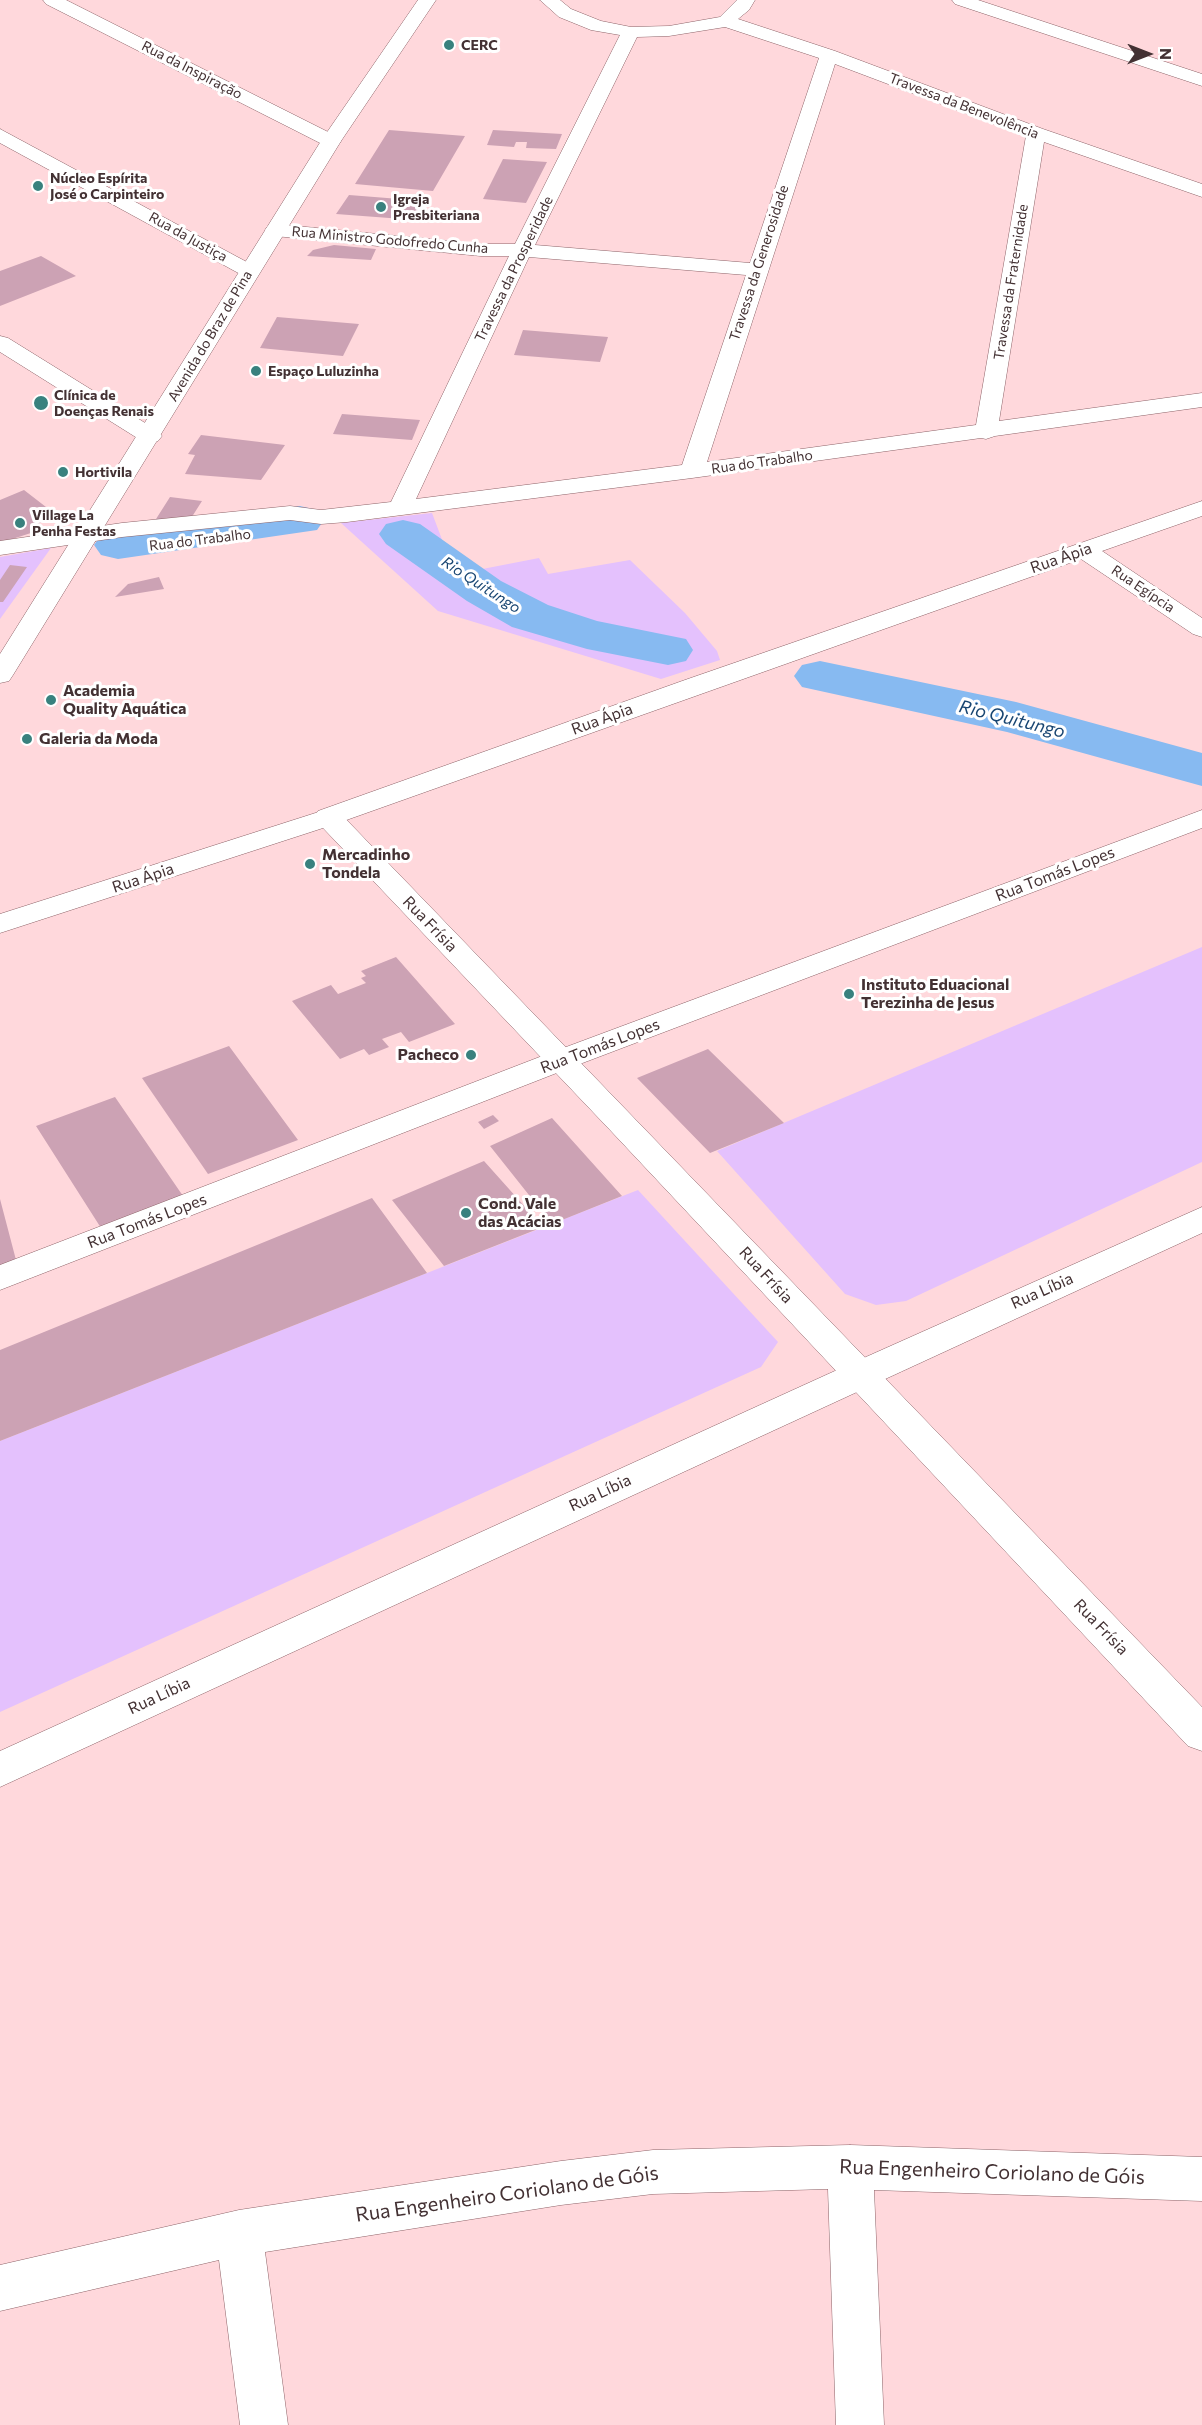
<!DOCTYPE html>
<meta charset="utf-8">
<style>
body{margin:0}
#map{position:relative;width:1202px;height:2425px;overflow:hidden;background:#ffd8dc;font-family:Commissioner,sans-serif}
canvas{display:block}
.north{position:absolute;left:1118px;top:24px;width:60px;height:60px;-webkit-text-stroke:4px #fff;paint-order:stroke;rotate:90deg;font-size:16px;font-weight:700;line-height:24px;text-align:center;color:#433133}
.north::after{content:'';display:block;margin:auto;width:21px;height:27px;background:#433133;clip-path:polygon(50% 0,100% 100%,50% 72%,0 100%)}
</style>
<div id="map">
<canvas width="1202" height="2425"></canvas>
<div class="north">N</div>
</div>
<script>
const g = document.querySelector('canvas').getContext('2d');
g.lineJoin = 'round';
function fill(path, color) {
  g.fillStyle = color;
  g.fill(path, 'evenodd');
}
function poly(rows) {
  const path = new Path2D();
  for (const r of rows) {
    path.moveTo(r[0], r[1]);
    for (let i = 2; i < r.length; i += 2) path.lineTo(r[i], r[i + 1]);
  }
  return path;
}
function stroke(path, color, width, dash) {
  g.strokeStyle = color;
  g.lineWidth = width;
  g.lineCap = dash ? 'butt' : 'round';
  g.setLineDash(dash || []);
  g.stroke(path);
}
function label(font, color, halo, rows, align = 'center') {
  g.font = font + ' Commissioner,sans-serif';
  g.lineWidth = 6;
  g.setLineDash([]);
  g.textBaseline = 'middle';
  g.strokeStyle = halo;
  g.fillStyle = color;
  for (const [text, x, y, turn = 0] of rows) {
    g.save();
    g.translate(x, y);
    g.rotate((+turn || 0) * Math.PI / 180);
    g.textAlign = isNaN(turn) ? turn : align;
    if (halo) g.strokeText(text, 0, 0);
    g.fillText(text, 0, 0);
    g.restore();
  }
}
fill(poly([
 [432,513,449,558,467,572,539,558,548,574,630,560,685,613,717,651,720,660,661,679,438,611,341,523],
 [51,548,0,619,0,557],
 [1202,947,1202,1162,906,1301,876,1305,845,1294,717,1151],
 [638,1190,778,1342,761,1367,0,1712,0,1441]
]), '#e4c1fd');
fill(poly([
 [300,506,317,510,324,520,317,530,118,559,101,555,94,545,101,535,118,531,300,506],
 [403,520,420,524,501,581,548,605,597,621,686,639,693,650,686,661,668,665,587,649,512,627,467,601,386,544,379,534,386,524,403,520],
 [820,661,1016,702,1202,753,1202,786,1007,732,802,687,794,676,802,665,820,661]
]), '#87baf1');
fill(poly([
 [389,130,465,136,433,191,355,184],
 [493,130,562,134,556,149,526,148,527,142,516,142,514,147,487,145],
 [503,159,547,162,526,203,483,199],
 [349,195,425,201,416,220,336,214],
 [334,245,376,249,371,260,307,256,313,250],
 [41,256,76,276,0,306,0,271],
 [277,317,359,324,343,356,260,348],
 [523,330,608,337,600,362,514,355],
 [342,414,420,420,412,440,333,434],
 [201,435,285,445,261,480,185,474,195,455,188,454],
 [24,490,46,507,46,514,34,532,0,543,0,500],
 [170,497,202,501,188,523,159,522,156,519],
 [10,565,27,567,3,602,0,602,0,580],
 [159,577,164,589,115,597,128,584],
 [396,957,455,1024,409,1042,401,1032,382,1039,389,1047,369,1055,364,1049,340,1059,292,1001,331,985,338,994,366,983,361,978,366,976,361,971],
 [229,1046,298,1140,208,1174,142,1078],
 [708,1049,784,1123,710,1153,637,1078],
 [115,1097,183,1196,101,1228,36,1126],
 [493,1115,499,1121,484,1129,478,1122],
 [552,1118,622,1196,552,1224,490,1146],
 [484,1161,543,1227,444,1266,392,1200],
 [372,1198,427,1273,0,1441,0,1350],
 [0,1199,16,1260,0,1266]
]), '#cca2b4');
const minor = poly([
 [43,0,66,0,338,137,341,141,338,145,331,147,324,145,46,4,43,0],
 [540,0,560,0,571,9,601,21,631,27,669,26,720,17,737,0,755,0,749,10,738,19,835,51,1043,129,1202,184,1202,197,1044,142,999,421,1202,393,1202,407,995,436,986,439,981,438,692,478,347,522,321,524,290,520,122,537,0,555,0,541,122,523,290,506,321,510,391,502,509,256,481,256,275,236,268,234,265,230,268,226,275,224,481,244,515,244,620,35,591,30,559,17,540,0],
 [725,27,819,58,750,263,535,245,637,37,669,36,725,27],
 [835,64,1026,136,976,425,707,462,835,64],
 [529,257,746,275,682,465,416,499,529,257],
 [952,0,978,0,1202,74,1202,86,955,4,952,0],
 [0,129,256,267,259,271,256,275,249,277,242,275,0,143,0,129],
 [0,336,8,338,158,431,162,436,158,441,150,443,142,441,0,352,0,336],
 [1202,501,1202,516,1102,551,1202,618,1202,637,1193,634,1081,559,338,823,328,825,318,823,314,817,318,811,685,680,1202,501],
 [1202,810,1202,828,572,1067,0,1290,0,1265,550,1053,1202,810],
 [1202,1207,1202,1233,0,1787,0,1751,848,1365,1202,1207],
 [850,2145,1202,2157,1202,2201,874,2190,884,2425,836,2425,828,2189,653,2194,561,2205,265,2252,288,2425,240,2425,219,2260,0,2311,0,2265,239,2210,561,2161,653,2150,850,2145]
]);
const major = poly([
 [418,0,436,0,341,141,13,675,9,681,0,683,0,654,321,141,418,0],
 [328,809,338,811,1202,1707,1202,1751,1188,1746,610,1130,323,828,0,933,0,914,328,809]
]);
stroke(minor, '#8d6368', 1);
stroke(major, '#8d6368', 1);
fill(minor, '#fff');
fill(major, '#fff');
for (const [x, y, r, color] of [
 [449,45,6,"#39817e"],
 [38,186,6,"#39817e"],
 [381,207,6,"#39817e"],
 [256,371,6,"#39817e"],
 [41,403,8,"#39817e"],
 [63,472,6,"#39817e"],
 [20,523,6,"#39817e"],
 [51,700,6,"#39817e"],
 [27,739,6,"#39817e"],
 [310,864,6,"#39817e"],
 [849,994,6,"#39817e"],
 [471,1055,6,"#39817e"],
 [466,1213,6,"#39817e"]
]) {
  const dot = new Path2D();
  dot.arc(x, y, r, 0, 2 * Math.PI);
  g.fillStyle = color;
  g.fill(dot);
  stroke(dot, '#fff', 2);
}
label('bold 14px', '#433133', '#fff', [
 ["CERC",461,45],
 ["Núcleo Espírita",50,178],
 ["José o Carpinteiro",50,194],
 ["Igreja",393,199],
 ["Presbiteriana",393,215],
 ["Espaço Luluzinha",268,371],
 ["Clínica de",54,395],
 ["Doenças Renais",54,411],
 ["Hortivila",75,472],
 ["Village La",32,515],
 ["Penha Festas",32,531]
], 'left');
label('14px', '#433133', '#fff', [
 ["Rua da Inspiração",192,70,27],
 ["Travessa da Benevolência",964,106,21],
 ["Rua da Justiça",188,237,29],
 ["Rua Ministro Godofredo Cunha",390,240,5],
 ["Travessa da Generosidade",759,263,-72],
 ["Travessa da Prosperidade",514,269,-64],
 ["Travessa da Fraternidade",1011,282,-81],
 ["Avenida do Braz de Pina",210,336,-59],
 ["Rua do Trabalho",762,462,-8],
 ["Rua do Trabalho",200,540,-7],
 ["Rua Egípcia",1143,589,34]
]);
label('italic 15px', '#194672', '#fff', [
 ["Rio Quitungo",481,585,33]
]);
label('16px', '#433133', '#fff', [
 ["Rua Ápia",1061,558,-19],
 ["Rua Ápia",602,719,-20],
 ["Rua Tomás Lopes",1055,874,-21],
 ["Rua Ápia",143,878,-18],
 ["Rua Frísia",430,924,46],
 ["Rua Tomás Lopes",600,1046,-21],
 ["Rua Tomás Lopes",147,1221,-21],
 ["Rua Frísia",766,1275,47],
 ["Rua Líbia",1042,1291,-24],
 ["Rua Líbia",600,1493,-25],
 ["Rua Frísia",1101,1627,46],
 ["Rua Líbia",159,1696,-25]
]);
label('bold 16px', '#433133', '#fff', [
 ["Academia",63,691],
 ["Quality Aquática",63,709],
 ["Galeria da Moda",39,739],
 ["Mercadinho",322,855],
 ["Tondela",322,873],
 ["Instituto Eduacional",861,985],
 ["Terezinha de Jesus",861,1003],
 ["Pacheco",459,1055,"right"],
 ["Cond. Vale",478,1204],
 ["das Acácias",478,1222]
], 'left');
label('italic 18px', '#194672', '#fff', [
 ["Rio Quitungo",1012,719,14]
]);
label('20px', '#433133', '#fff', [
 ["Rua Engenheiro Coriolano de Góis",992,2172,2],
 ["Rua Engenheiro Coriolano de Góis",507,2194,-8]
]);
</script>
